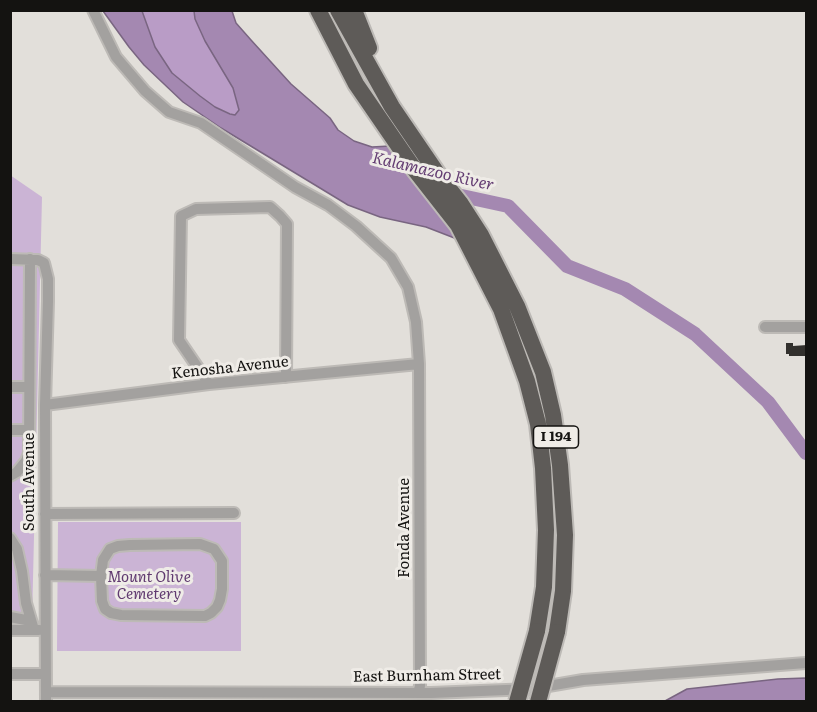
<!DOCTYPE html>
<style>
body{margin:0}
#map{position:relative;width:817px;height:712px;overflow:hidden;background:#e2dfda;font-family:Literata,serif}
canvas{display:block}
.frame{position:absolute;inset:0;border:12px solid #141311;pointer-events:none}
</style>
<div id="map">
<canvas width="817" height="712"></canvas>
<div class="frame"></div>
</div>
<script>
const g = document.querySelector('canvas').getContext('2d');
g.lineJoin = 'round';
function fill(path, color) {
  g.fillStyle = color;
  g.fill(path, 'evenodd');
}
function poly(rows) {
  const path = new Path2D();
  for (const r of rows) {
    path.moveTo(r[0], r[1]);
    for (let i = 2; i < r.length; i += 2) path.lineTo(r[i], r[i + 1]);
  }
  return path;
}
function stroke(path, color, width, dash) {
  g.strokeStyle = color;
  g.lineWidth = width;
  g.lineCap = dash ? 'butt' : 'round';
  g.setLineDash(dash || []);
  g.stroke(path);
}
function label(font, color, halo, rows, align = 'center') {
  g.font = font + ' Literata,serif';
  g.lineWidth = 6;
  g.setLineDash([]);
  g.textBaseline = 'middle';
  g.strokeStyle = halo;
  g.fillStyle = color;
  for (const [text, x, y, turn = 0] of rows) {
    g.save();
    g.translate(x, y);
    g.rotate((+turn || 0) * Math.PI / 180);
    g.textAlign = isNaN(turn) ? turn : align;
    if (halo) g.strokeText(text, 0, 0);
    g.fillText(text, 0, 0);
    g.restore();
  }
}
fill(poly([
 [10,175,42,197,32,621,11,621],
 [58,522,241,522,241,651,57,651]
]), '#cbb4d5');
fill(poly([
 [142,11,194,11,195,19,233,88,239,110,235,115,231,114,215,107,200,96,172,73,155,47]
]), '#b99cc6');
const water = poly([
 [103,11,142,11,155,47,172,73,200,96,215,107,230,114,235,115,239,110,233,88,205,41,195,19,194,11,232,11,236,23,251,40,291,84,330,118,338,130,354,141,372,147,390,146,457,239,426,227,380,217,348,205,221,128,183,102,144,65,129,47,103,11],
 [806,678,806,701,665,701,687,689,778,679,806,678]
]);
fill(water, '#a488b1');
stroke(water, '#796581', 1.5);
stroke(poly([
 [448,193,508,206,567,266,625,289,695,334,768,402,806,453]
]), '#a488b1', 14);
fill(poly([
 [786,343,793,343,793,346,807,345,807,356,789,356,789,354,786,354]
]), '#32302d');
const minor = poly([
 [93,10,116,57,145,91,169,112,201,123,295,187,328,205,356,226,391,258,408,287,416,322,419,364,420,686,418,693],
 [10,259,38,260,44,263,48,279,48,301,45,405,46,702],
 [765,327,806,327],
 [209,384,179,340,181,216,196,209,270,207,280,216,287,224,286,377],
 [10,387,29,387],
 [45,405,209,384,419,364],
 [10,430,29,430],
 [10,476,17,472,26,461,29,453,30,259],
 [45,514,234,513],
 [10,538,17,549,22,571,26,603,34,630],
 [200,544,214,549,222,561,222,589,220,600,217,607,211,613,205,616,121,615,111,613,105,609,102,601,101,576,103,560,110,549,118,546,130,545,200,544],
 [45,575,101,576],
 [10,617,31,621],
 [10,630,39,630],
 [10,674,46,674],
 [46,692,431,693,531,689,583,680,806,663]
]);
const highway = poly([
 [318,10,356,84,415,170,458,225,501,309,527,381,538,424,543,468,546,530,544,587,537,631],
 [338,10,392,107,439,176,461,204,481,235,517,306,543,372,553,415,560,465,565,535,563,591,557,632],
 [354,10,369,48]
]);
stroke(minor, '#bdbab6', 14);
stroke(highway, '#bdbab6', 20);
stroke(minor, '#a3a19f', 10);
stroke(highway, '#5e5b58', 16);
const highwayBridge = poly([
 [517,702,537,631],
 [538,702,557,632]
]);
stroke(highwayBridge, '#bdbab6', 20, []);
stroke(highwayBridge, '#5e5b58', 16);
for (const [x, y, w] of [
 [556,437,45]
]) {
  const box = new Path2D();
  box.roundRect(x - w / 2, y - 11, w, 22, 4.5);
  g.fillStyle = '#efece7';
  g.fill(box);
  stroke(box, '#141311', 1.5);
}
label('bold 14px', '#141311', null, [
 ["I 194",556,437]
]);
label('15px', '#141311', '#efece7', [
 ["Kenosha Avenue",230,368,-6],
 ["South Avenue",30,482,-90],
 ["Fonda Avenue",405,528,-90],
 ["East Burnham Street",427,676,-1]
]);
label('italic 15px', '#603a70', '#efece7', [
 ["Mount Olive",149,578],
 ["Cemetery",149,595]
]);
label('italic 16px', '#633c72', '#efece7', [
 ["Kalamazoo River",433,172,13]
]);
</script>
